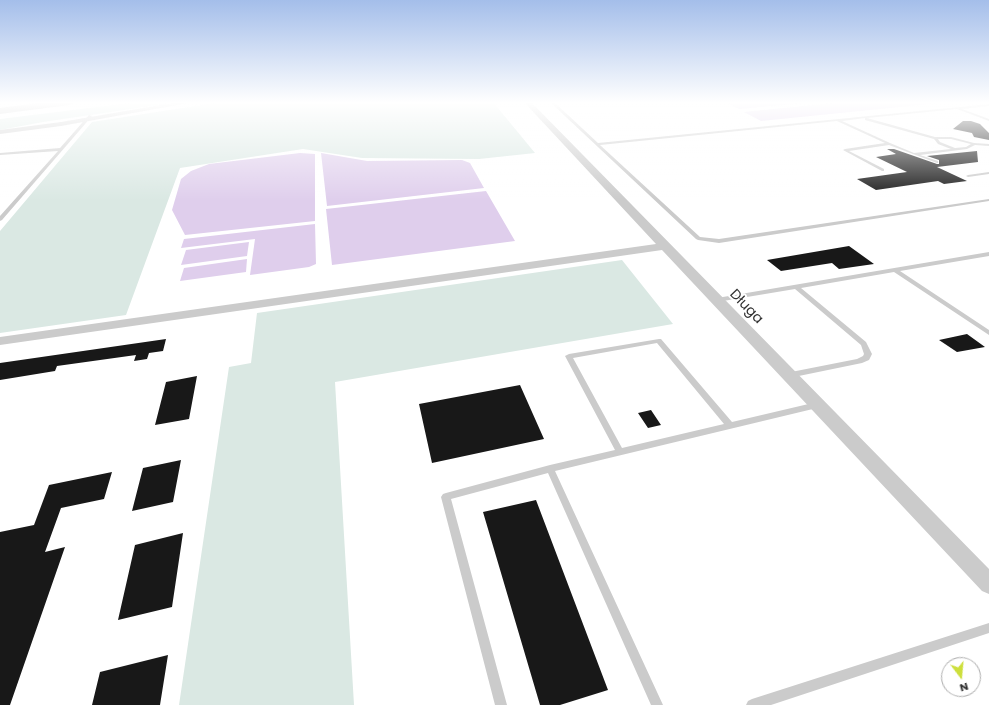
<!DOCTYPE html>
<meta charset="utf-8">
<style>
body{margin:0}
#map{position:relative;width:989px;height:705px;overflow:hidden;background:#fff;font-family:Poppins,sans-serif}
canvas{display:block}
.north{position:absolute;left:941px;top:657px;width:40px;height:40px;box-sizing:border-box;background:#fff;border:1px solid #adadad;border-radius:50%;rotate:164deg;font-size:11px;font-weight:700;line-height:16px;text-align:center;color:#313131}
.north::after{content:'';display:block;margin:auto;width:14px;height:18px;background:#cddf3c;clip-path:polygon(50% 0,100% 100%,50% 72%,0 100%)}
</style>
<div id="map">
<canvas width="989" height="705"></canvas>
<div class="north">N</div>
</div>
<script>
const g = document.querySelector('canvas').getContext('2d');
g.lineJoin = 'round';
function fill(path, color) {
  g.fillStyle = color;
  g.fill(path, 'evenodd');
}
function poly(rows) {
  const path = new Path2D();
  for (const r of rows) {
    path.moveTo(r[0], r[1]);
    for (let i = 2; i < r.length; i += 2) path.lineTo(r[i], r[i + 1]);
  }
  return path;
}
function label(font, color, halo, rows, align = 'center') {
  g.font = font + ' Poppins,sans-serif';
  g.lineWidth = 4;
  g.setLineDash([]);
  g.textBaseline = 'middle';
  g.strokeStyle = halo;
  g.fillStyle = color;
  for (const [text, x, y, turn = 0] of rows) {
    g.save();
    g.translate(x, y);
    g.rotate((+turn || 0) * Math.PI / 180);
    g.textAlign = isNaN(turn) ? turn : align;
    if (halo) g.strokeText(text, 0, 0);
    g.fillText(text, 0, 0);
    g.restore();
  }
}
fill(poly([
 [138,102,178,102,43,122,0,130,0,119],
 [221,102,493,102,535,153,479,159,362,158,303,149,180,168,126,315,0,333,0,231,92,122],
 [622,260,673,324,335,382,354,705,179,705,229,367,251,363,257,313]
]), '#dae8e3');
fill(poly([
 [726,102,817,102,739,109],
 [842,102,949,102,761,121,744,112],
 [300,153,315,154,315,221,185,235,172,210,181,179,191,171,209,164],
 [321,153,367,161,462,160,470,163,484,188,327,206],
 [486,191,515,241,332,265,326,209],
 [315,224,316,264,309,267,250,275,255,239,181,248,184,239],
 [249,242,247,256,181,265,186,250],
 [247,259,246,272,180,281,184,268]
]), '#dfceec');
fill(poly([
 [963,121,971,121,980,124,989,133,989,140,974,137,972,133,953,129],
 [887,149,894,149,937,164,939,164,939,160,927,156,977,151,978,162,937,167,967,181,944,184,938,181,876,190,857,179,907,172,876,157,896,154],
 [849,246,874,264,839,269,832,263,781,271,767,260],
 [967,334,985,347,957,352,939,340],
 [166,339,163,351,149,353,147,359,134,361,136,355,57,366,55,371,0,380,0,363],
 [197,376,189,419,155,425,166,382],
 [520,385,544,439,432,463,419,404],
 [651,410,661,425,648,428,638,413],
 [181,460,173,502,132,511,143,468],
 [112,472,104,499,61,508,45,552,65,547,10,705,0,705,0,532,34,525,49,485],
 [536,500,608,690,560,705,540,705,483,512],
 [183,533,172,607,118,620,135,545],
 [168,655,160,705,92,705,100,672]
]), '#181818');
fill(poly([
 [550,102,554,102,598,143,989,104,989,106,962,109,989,119,989,121,957,109,867,118,935,137,951,137,974,143,989,144,989,146,975,145,967,149,920,155,938,161,938,163,937,163,889,145,849,151,884,169,884,171,882,171,843,150,845,149,885,143,837,121,600,145,700,237,719,239,989,199,989,201,719,243,698,240,696,239,550,102],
 [865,118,865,120,934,139,938,144,951,149,914,153,890,143,842,121,865,118],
 [938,139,951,139,971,144,966,147,955,148,940,142,938,139],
 [89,115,92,116,2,220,0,221,0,216,58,151,0,155,0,153,60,148,89,115],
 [989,172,989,174,968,177,966,176,968,175,989,172],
 [989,252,989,256,900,271,989,330,989,335,894,272,801,288,866,342,872,354,869,360,862,363,789,378,786,377,785,375,786,373,857,359,863,356,864,354,861,345,795,289,717,302,714,300,717,298,989,252],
 [659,339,661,339,732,422,817,402,820,403,821,405,820,407,817,408,555,471,663,705,651,705,548,473,451,499,507,705,495,705,441,497,443,494,446,493,550,465,615,450,565,356,569,354,659,339],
 [657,343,724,424,622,448,573,358,657,343],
 [989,623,989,633,771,705,746,705,748,701,752,699,989,623]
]), '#cbcbcb');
fill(poly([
 [178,102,194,102,61,126,0,134,0,130,61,122,178,102],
 [524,102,531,102,989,569,989,594,982,591,662,250,0,345,0,337,656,244,524,102]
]), '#cbcbcb');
fill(poly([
 [44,102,74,102,69,105,0,114,0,108,44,102]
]), '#bbb');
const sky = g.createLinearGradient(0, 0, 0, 201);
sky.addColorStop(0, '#a4beea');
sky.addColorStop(0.51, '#fff');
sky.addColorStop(1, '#ffffff00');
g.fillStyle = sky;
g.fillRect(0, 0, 989, 201);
label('14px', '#313131', '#fff', [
 ["Długa",746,307,46]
]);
</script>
